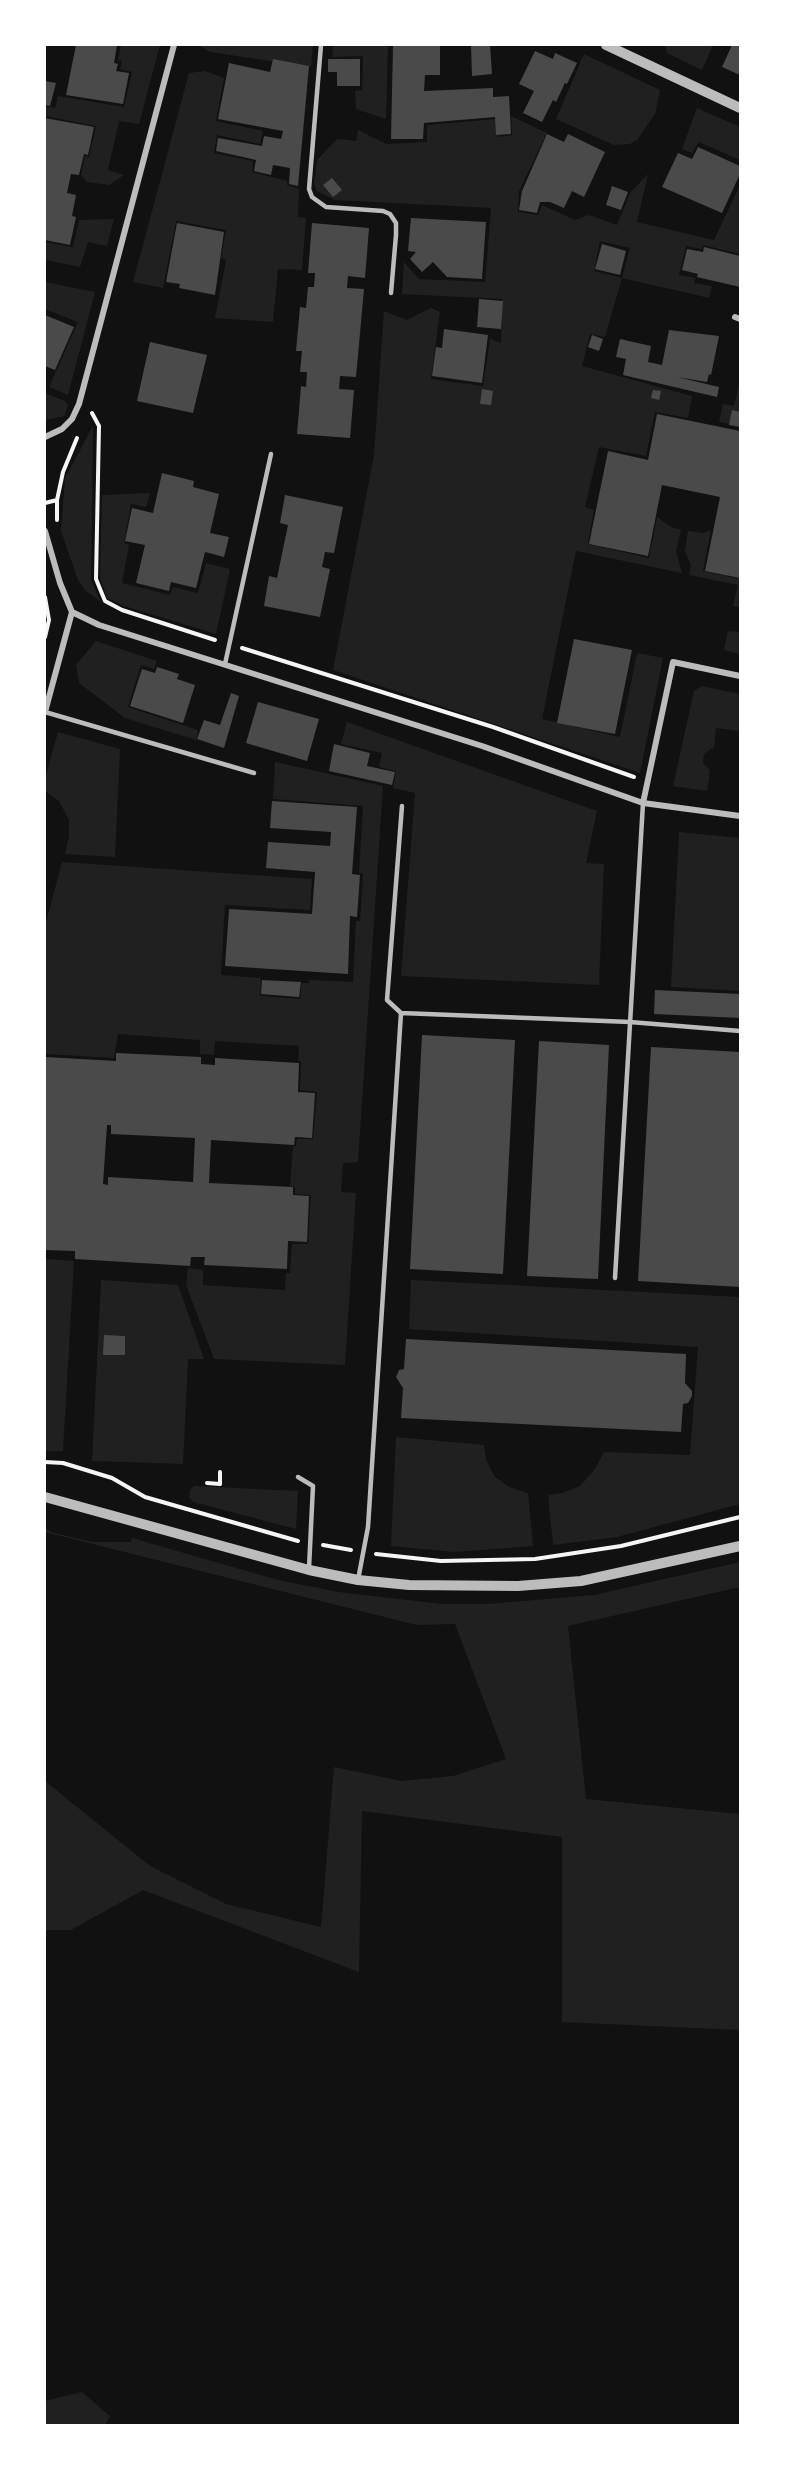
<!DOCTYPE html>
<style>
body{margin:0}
#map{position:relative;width:785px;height:2470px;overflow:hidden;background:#111;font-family:Figtree,sans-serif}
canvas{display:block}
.frame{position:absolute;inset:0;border:46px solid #fff;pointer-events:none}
</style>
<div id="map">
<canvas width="785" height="2470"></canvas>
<div class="frame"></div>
</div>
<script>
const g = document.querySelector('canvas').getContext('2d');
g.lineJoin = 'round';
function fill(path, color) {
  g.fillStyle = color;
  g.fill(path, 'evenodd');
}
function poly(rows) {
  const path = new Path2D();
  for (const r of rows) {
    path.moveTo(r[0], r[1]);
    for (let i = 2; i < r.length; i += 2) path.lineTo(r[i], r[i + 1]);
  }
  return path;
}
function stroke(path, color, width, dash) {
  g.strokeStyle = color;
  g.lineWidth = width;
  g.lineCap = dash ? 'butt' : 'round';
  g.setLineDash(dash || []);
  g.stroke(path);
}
fill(poly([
 [121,45,160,45,139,124,119,121,108,170,124,175,109,185,87,182,81,175,85,156,89,157,96,126,45,116,45,106,55,108,58,96,124,107,132,72,120,69,122,61,118,60],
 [198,45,313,45,311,67,210,52],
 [333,45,388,45,386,119,356,109,355,91,362,90,363,56,332,57],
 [665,45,713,45,702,70,667,53],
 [584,54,660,90,655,114,637,140,630,144,614,145,556,119],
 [205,71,224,78,216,121,263,131,260,144,217,135,214,153,253,161,252,172,287,181,287,185,299,189,298,217,306,218,302,270,278,269,273,322,215,318,226,260,221,258,226,230,176,221,163,288,133,282,189,73],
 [697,108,740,127,740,160,699,142,692,153,682,149],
 [511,116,547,133,519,191,518,212,538,215,542,205,575,220,589,215,617,225,630,193,648,174,637,222,714,240,740,185,740,254,703,245,702,249,686,246,679,275,695,278,694,283,712,286,709,298,622,278,605,337,590,334,582,366,692,396,688,418,655,412,646,456,599,447,585,507,594,510,588,544,649,558,657,517,671,527,681,530,676,551,682,573,576,551,542,719,620,737,637,653,663,658,640,773,333,670,374,455,384,311,407,320,431,308,440,312,431,379,483,386,490,339,501,343,502,299,402,294,404,262,419,279,485,282,491,208,335,200,317,191,314,183,317,160,337,139,356,141,358,130,386,144,427,142,427,125,496,119,497,137,512,135],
 [600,241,630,248,622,278,594,271],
 [114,219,107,246,88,242,80,267,45,260,45,242,73,247,79,220],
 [45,282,95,292,68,395,49,387,78,322,45,309],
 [740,379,740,426,719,422,723,404,734,406],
 [45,393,65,401,68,405,65,416,45,420],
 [93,426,91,580,101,602,85,590,78,580,61,531,65,478],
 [150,493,146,507,131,504,124,543,129,545,122,583,170,595,173,587,198,593,206,563,230,569,216,634,124,606,107,598,100,578,102,495],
 [711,530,703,571,740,579,740,607,733,606,738,585,689,575,691,565,685,551,688,531,703,533],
 [728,631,740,632,740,654,724,650],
 [96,641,157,661,154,669,141,665,128,707,198,730,196,740,125,718,79,683,76,665],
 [702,686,740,694,740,731,716,728,714,747,704,754,703,763,710,770,707,791,673,786,694,691],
 [347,722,597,811,586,863,604,864,599,985,401,976,415,793,393,788,396,771,379,767,382,753,341,744],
 [58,732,120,749,115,857,65,854,69,836,69,820,59,801,45,791,45,779],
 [275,762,383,786,358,1162,343,1163,341,1192,356,1193,345,1365,214,1359,186,1285,188,1268,203,1270,203,1285,285,1290,286,1273,290,1273,292,1244,308,1244,311,1195,295,1194,295,1187,290,1186,293,1147,296,1146,297,1139,313,1139,317,1092,300,1090,301,1061,298,1061,299,1046,215,1041,214,1055,200,1054,200,1040,118,1034,114,1058,45,1054,45,926,62,862,312,879,310,910,225,905,221,975,261,978,260,996,300,999,302,983,309,983,309,980,353,982,356,921,360,921,363,874,359,873,363,806,273,799],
 [679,832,740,838,740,991,671,987],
 [45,1259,74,1261,63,1451,45,1451],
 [101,1280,178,1285,204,1359,188,1359,183,1464,92,1461],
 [411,1280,740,1297,740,1504,617,1537,553,1545,548,1495,563,1493,580,1486,595,1469,604,1452,690,1455,698,1347,409,1329],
 [396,1437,484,1445,486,1460,495,1477,509,1487,528,1493,533,1546,454,1552,391,1546],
 [194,1486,298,1491,296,1529,193,1502,189,1497,190,1490],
 [45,1527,51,1532,92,1542,131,1542,132,1538,278,1580,339,1592,442,1604,488,1604,594,1595,740,1562,740,1587,568,1626,586,1799,740,1814,740,2030,562,2022,562,1837,362,1811,359,1972,143,1890,71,1930,45,1930,45,1781,150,1866,226,1904,321,1927,334,1767,401,1781,453,1776,506,1759,455,1624,417,1625,45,1532],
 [82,2392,110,2416,105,2425,45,2425,45,2401]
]), '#202020');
fill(poly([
 [76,45,117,45,114,63,118,64,116,71,129,73,123,104,66,95],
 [393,45,440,45,440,75,425,75,424,91,493,88,493,97,509,96,511,134,496,135,495,117,424,123,423,139,391,139],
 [471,45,490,45,492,74,472,76],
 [732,45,740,45,740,75,722,67],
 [535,51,553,59,555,53,577,63,567,84,565,83,556,102,553,100,542,122,523,113,534,91,519,84],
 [273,59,309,66,298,186,289,184,290,168,273,165,271,175,254,171,256,160,216,151,218,138,262,146,264,136,281,139,283,131,218,119,229,63,270,72],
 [328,59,360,59,360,86,337,86,337,72,328,72],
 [45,81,56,83,50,106,45,105],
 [45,118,94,127,88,155,84,154,79,175,71,174,67,193,76,195,72,216,76,217,70,245,45,240],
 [547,134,564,142,568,134,605,152,584,197,572,191,564,208,550,202,540,202,537,213,519,210,522,191],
 [698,147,740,166,740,174,722,213,662,187,678,153,692,159],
 [332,178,342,190,333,197,323,185],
 [612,186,628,192,621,210,606,205],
 [411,218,486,222,482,279,447,277,433,262,422,272,410,259,416,252,408,251],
 [177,223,224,232,215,295,179,288,180,284,166,282],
 [312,223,369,228,365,278,348,276,347,288,364,289,356,377,340,376,339,389,354,390,350,438,297,434,301,386,306,387,307,372,300,372,302,351,296,351,300,307,306,308,308,287,314,287,315,273,308,273],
 [602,244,626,251,620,275,595,269],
 [704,247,740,256,740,287,697,277,698,274,682,270,687,249,703,252],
 [479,299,503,301,501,329,477,327],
 [45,315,74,327,55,370,45,366],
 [444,329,488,335,482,383,432,376,436,347,442,348],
 [669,330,719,336,711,375,709,374,707,382,677,377,719,387,717,397,623,375,626,359,616,357,620,339,651,346,648,362,662,365],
 [592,335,603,339,599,351,588,347],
 [150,342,207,355,193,413,137,401],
 [482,389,493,391,491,405,480,404],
 [653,390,661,391,659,400,651,398],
 [732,410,740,412,740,427,729,425],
 [657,414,740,431,740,578,705,571,720,497,662,485,648,556,589,544,608,451,648,460],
 [162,473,194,481,193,487,219,494,210,533,229,537,224,557,205,552,196,588,171,582,169,591,136,583,145,545,125,541,132,508,153,513],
 [285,495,343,507,334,553,325,552,322,567,330,569,320,617,264,606,269,576,277,578,288,525,280,523],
 [574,639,632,650,615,734,557,723],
 [157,667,179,674,177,679,195,685,183,723,130,706,142,669,155,673],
 [231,693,239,696,224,748,197,739,204,720,220,725],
 [258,702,319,719,307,761,246,743],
 [334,744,370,753,367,766,395,772,392,785,329,771],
 [272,801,357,807,352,874,360,875,357,917,350,916,348,974,225,966,229,909,312,914,315,872,266,868,268,842,330,846,331,832,270,828],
 [262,980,301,982,299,997,261,994],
 [655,990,740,994,740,1018,654,1014],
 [422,1035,515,1040,503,1274,410,1269],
 [539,1041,609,1045,598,1279,527,1276],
 [651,1047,740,1052,740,1287,638,1281],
 [116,1053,201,1057,201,1064,215,1065,215,1058,299,1063,298,1092,315,1093,312,1138,295,1137,294,1145,211,1140,209,1183,293,1187,293,1195,309,1196,307,1242,288,1241,287,1269,204,1265,205,1257,191,1257,190,1266,75,1259,75,1251,45,1250,45,1057,116,1061],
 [107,1125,111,1125,111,1134,195,1138,193,1182,108,1177,108,1185,103,1184],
 [104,1335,125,1336,125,1355,103,1355],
 [406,1339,686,1354,685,1383,692,1391,692,1396,688,1403,683,1404,681,1432,401,1418,403,1388,396,1377,399,1370,404,1369]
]), '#4a4a4a');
stroke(poly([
 [92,413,99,426,96,579,105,601,122,610,215,640],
 [45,503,57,500],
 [57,520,57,500,63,472,77,438],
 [45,597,49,620,45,637],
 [242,648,493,727,634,777],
 [45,1462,63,1463,112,1478,145,1497,298,1541],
 [207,1483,220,1484,220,1472],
 [323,1545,351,1550],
 [376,1554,441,1561,535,1559,621,1546,740,1517]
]), '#f5f5f5', 4);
stroke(poly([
 [321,45,309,189,312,197,326,207,383,211,390,214,396,223,396,235,391,293],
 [225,664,271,454],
 [45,712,254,773],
 [401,1013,630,1022,740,1031],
 [615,1278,643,803],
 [298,1477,313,1486,309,1568],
 [358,1580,368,1527,401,1013,387,1000,402,806]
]), '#bcbcbc', 4.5);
stroke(poly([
 [735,317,740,319],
 [45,437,62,429,72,419,79,404,174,45],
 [45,531,60,583,72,612,99,625,482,746,643,803,740,816],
 [45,712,72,612],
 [643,803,673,662,740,676]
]), '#bcbcbc', 6);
stroke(poly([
 [606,45,740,108],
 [45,1497,309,1570,358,1580,409,1585,518,1586,581,1581,740,1546]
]), '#bcbcbc', 10);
</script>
